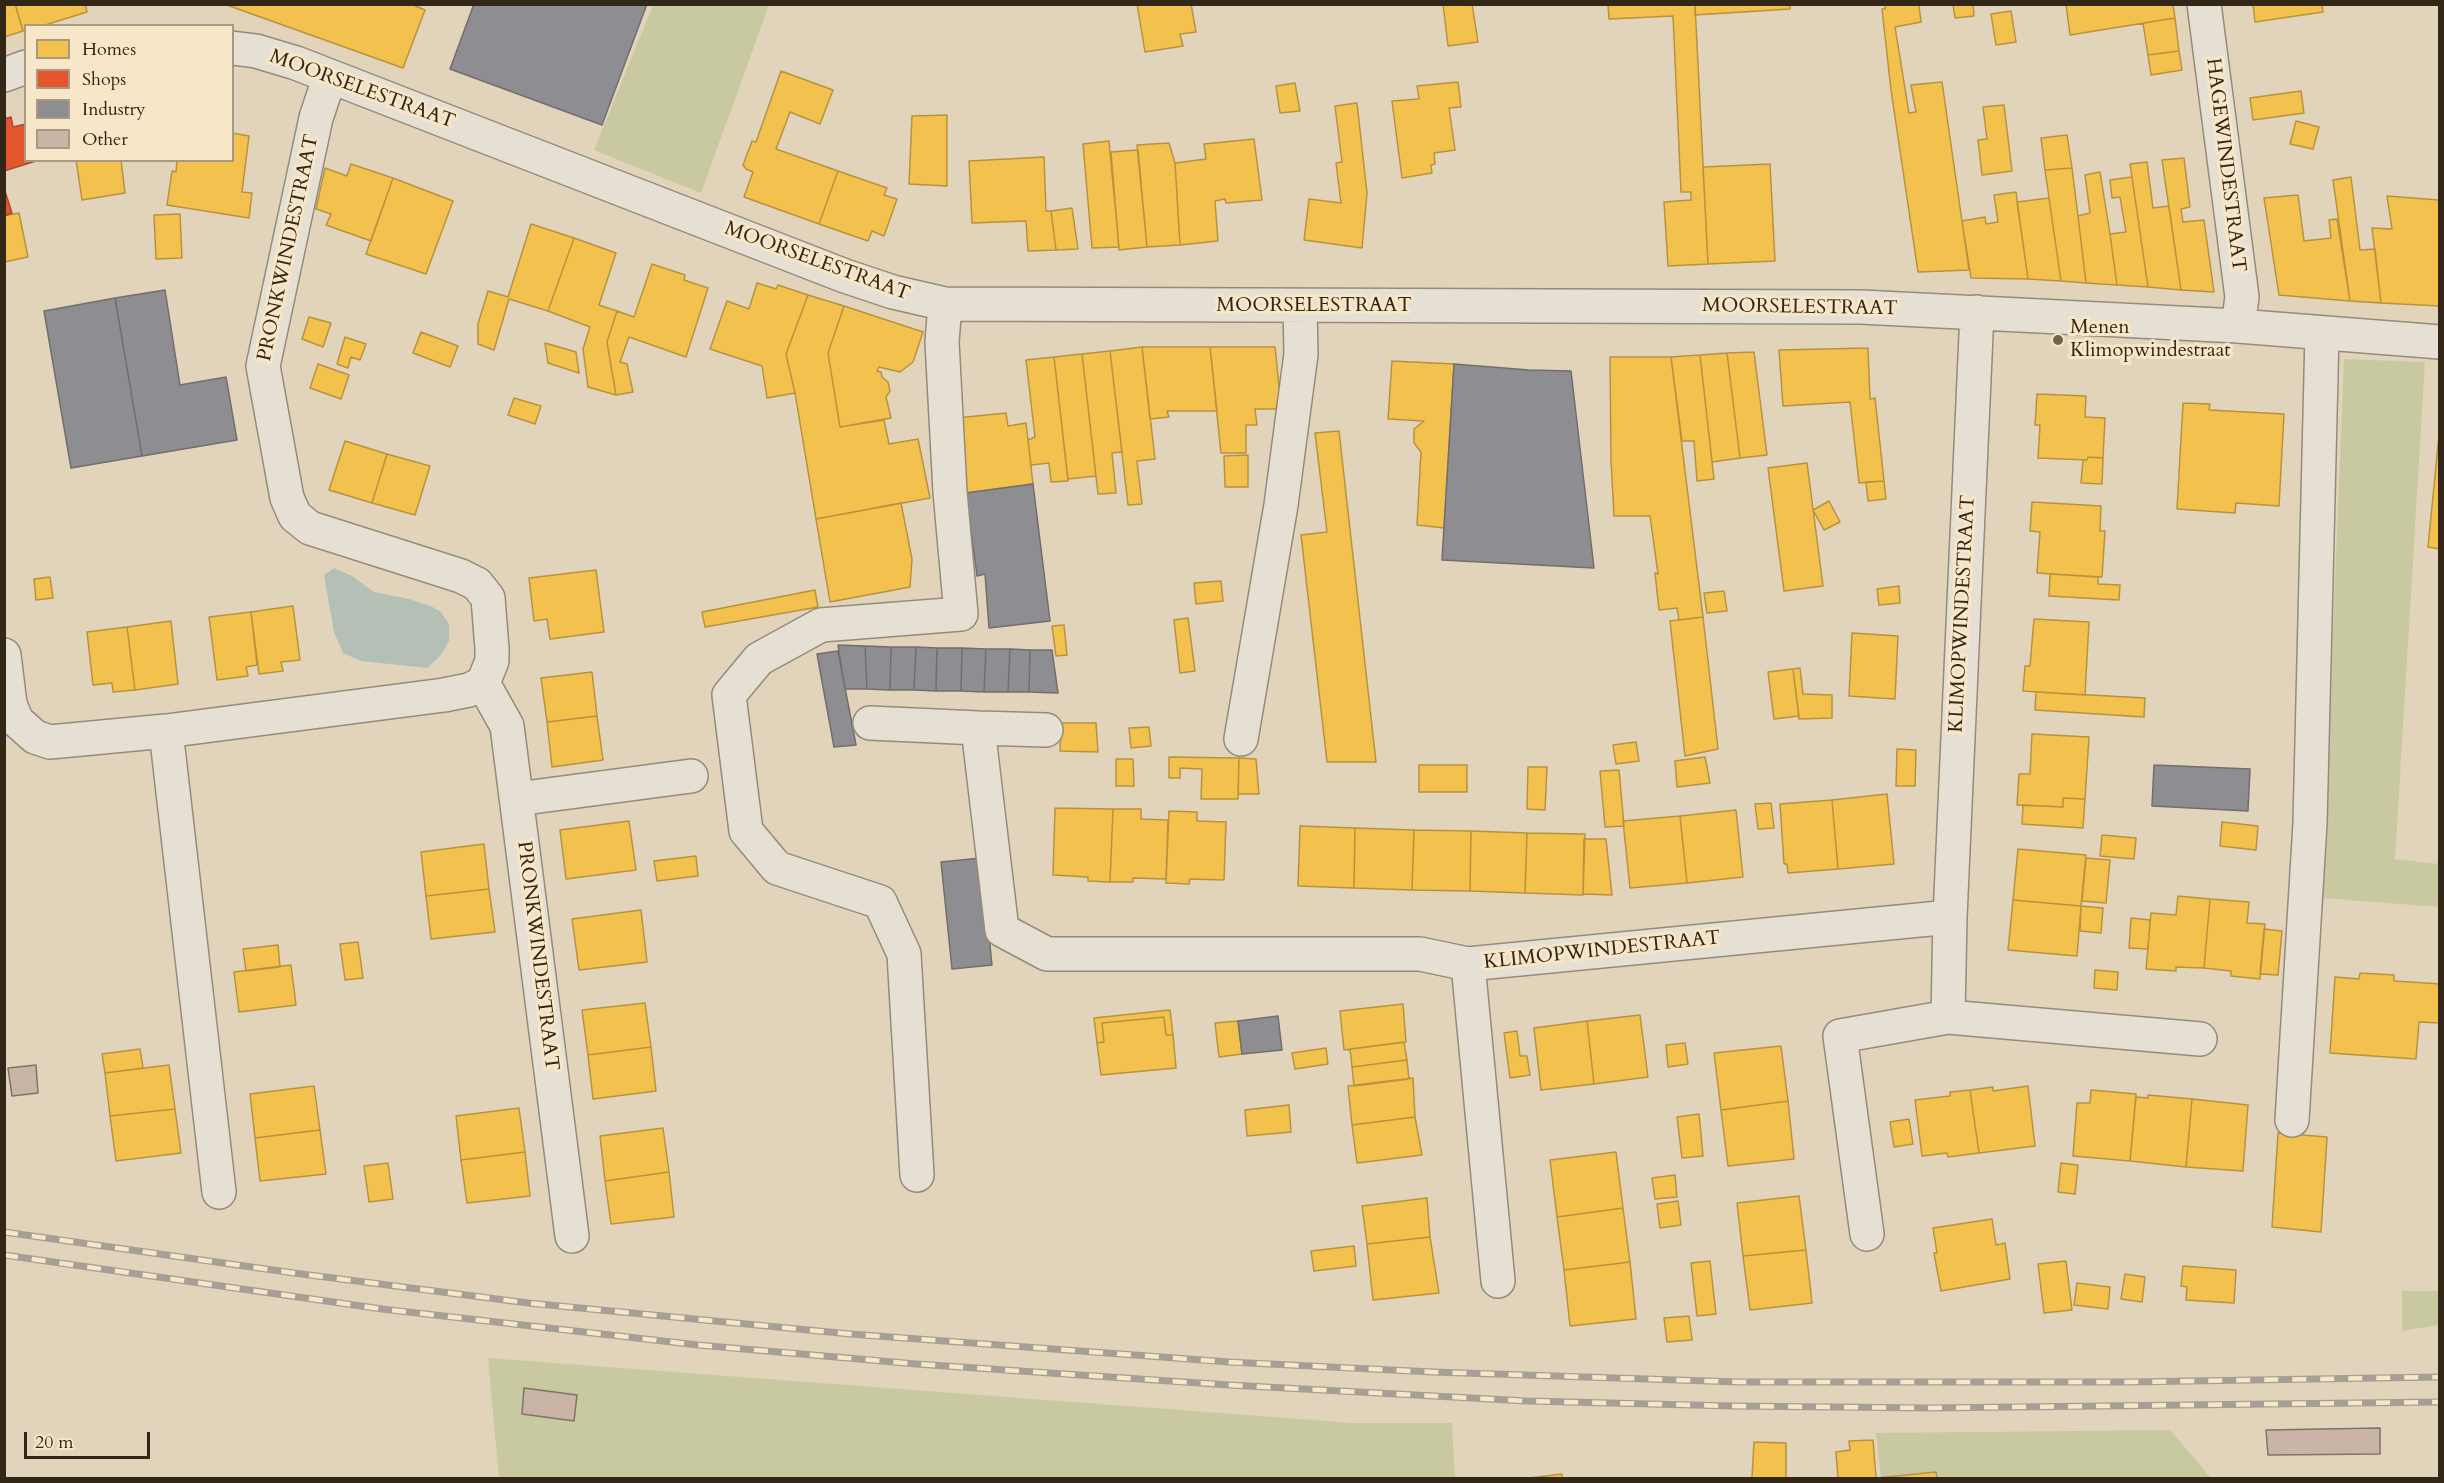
<!DOCTYPE html>
<style>
body{margin:0}
#map{position:relative;width:2444px;height:1483px;overflow:hidden;background:#e1d4ba;font-family:Cardo,serif}
canvas{display:block}
.frame{position:absolute;inset:0;border:6px solid #322617;pointer-events:none}
.legend{position:absolute;left:24px;top:24px;width:210px;height:138px;box-sizing:border-box;background:#f7e6c7;border:2px solid #a89981;margin:0;padding:8px 10px;list-style:none;font-size:18px;color:#322617}
.legend li{display:flex;align-items:center;gap:12px;height:30px}
.legend b{width:30px;border:2px solid #a89981}
.scale{position:absolute;left:24px;top:1432px;width:126px;height:27px;box-sizing:border-box;border:3px solid #322617;border-top:0;padding-left:8px;font-size:18px;line-height:21px;white-space:nowrap;color:#322617;-webkit-text-stroke:4px #f7e6c7;paint-order:stroke}
</style>
<div id="map">
<canvas width="2444" height="1483"></canvas>
<div class="frame"></div>
<ul class="legend">
<li><b style="height:16px;background:#f2c14e"></b>Homes</li>
<li><b style="height:16px;background:#e4572e"></b>Shops</li>
<li><b style="height:16px;background:#8d8d92"></b>Industry</li>
<li><b style="height:16px;background:#c9b4a5"></b>Other</li>
</ul>
<div class="scale">20 m</div>
</div>
<script>
const g = document.querySelector('canvas').getContext('2d');
g.lineJoin = 'round';
function fill(path, color) {
  g.fillStyle = color;
  g.fill(path, 'evenodd');
}
function poly(rows) {
  const path = new Path2D();
  for (const r of rows) {
    path.moveTo(r[0], r[1]);
    for (let i = 2; i < r.length; i += 2) path.lineTo(r[i], r[i + 1]);
  }
  return path;
}
function stroke(path, color, width, dash) {
  g.strokeStyle = color;
  g.lineWidth = width;
  g.lineCap = dash ? 'butt' : 'round';
  g.setLineDash(dash || []);
  g.stroke(path);
}
function label(font, color, halo, rows, align = 'center') {
  g.font = font + ' Cardo,serif';
  g.lineWidth = 6;
  g.setLineDash([]);
  g.textBaseline = 'middle';
  g.strokeStyle = halo;
  g.fillStyle = color;
  for (const [text, x, y, turn = 0] of rows) {
    g.save();
    g.translate(x, y);
    g.rotate((+turn || 0) * Math.PI / 180);
    g.textAlign = isNaN(turn) ? turn : align;
    if (halo) g.strokeText(text, 0, 0);
    g.fillText(text, 0, 0);
    g.restore();
  }
}
fill(poly([
 [653,5,769,5,701,193,594,150],
 [2344,359,2425,362,2395,859,2439,864,2439,907,2322,898],
 [2402,1291,2439,1291,2439,1325,2402,1331],
 [488,1358,1353,1423,1452,1423,1455,1478,499,1478],
 [2170,1430,2211,1478,1937,1478,1936,1472,1881,1477,1876,1433]
]), '#c9c9a1');
fill(poly([
 [334,568,352,576,374,592,409,599,431,606,441,612,449,624,449,641,440,656,427,668,361,661,343,653,334,632,324,575]
]), '#b4c0b6');
const homes = poly([
 [4,4,15,4,23,31,4,37,4,4],
 [15,4,85,4,87,12,42,26,26,26,26,30,23,31,15,4],
 [224,4,411,4,425,10,403,68,224,4],
 [1137,4,1191,4,1196,32,1180,34,1183,46,1145,52,1137,4],
 [1443,4,1472,4,1478,42,1448,46,1443,4],
 [1608,4,1695,4,1708,264,1668,266,1664,202,1691,200,1691,192,1681,192,1673,16,1609,19,1608,4],
 [1695,4,1790,4,1790,9,1695,15,1695,4],
 [1885,4,1922,4,1919,6,1921,22,1895,27,1909,113,1916,112,1911,85,1942,82,1969,270,1918,272,1891,90,1882,9,1885,9,1885,4],
 [1953,4,1973,4,1974,16,1955,18,1953,4],
 [2066,4,2173,4,2175,18,2070,35,2066,4],
 [2253,4,2322,4,2323,12,2255,22,2253,4],
 [2011,11,2016,42,1996,45,1991,14,2011,11],
 [2175,18,2179,51,2148,55,2143,23,2175,18],
 [2179,51,2182,70,2151,75,2148,55,2179,51],
 [781,71,833,90,820,124,790,112,776,149,838,171,819,224,744,197,753,172,746,169,743,165,752,141,756,142,781,71],
 [1458,82,1461,107,1449,108,1455,150,1434,153,1435,164,1431,165,1432,173,1402,178,1392,101,1419,99,1417,86,1458,82],
 [1295,83,1300,111,1280,113,1276,86,1295,83],
 [2301,91,2304,113,2253,120,2250,98,2301,91],
 [1357,103,1367,193,1362,248,1304,240,1309,199,1341,203,1336,163,1342,162,1335,106,1357,103],
 [2004,105,2012,171,1982,175,1978,140,1987,139,1983,107,2004,105],
 [947,115,947,186,909,184,912,116,947,115],
 [2296,121,2319,127,2313,149,2290,144,2296,121],
 [232,133,249,136,242,192,252,193,249,218,167,205,172,171,176,172,177,160,232,160,232,133],
 [2067,135,2072,168,2045,170,2041,138,2067,135],
 [1254,139,1262,200,1226,203,1225,199,1215,201,1218,241,1180,245,1175,163,1206,159,1204,144,1254,139],
 [1109,141,1119,247,1092,248,1083,144,1109,141],
 [1169,143,1175,163,1180,245,1147,247,1137,145,1169,143],
 [1138,150,1147,247,1119,250,1111,152,1138,150],
 [1044,157,1046,211,1051,211,1056,250,1028,251,1026,221,972,223,969,161,1044,157],
 [2184,158,2190,207,2181,209,2183,222,2204,220,2214,292,2181,290,2162,160,2184,158],
 [76,160,121,160,125,193,82,200,76,160],
 [2147,162,2153,208,2169,206,2181,290,2148,287,2130,164,2147,162],
 [351,164,393,178,371,241,326,225,331,214,316,209,325,168,347,176,351,164],
 [1770,164,1775,261,1708,264,1703,167,1770,164],
 [2072,168,2078,216,2086,283,2061,281,2045,170,2072,168],
 [838,171,887,188,884,195,897,199,884,236,872,231,868,241,819,224,838,171],
 [2100,172,2110,234,2117,285,2086,283,2078,216,2090,213,2085,175,2100,172],
 [2132,177,2148,287,2117,285,2110,234,2126,232,2120,197,2112,198,2110,180,2132,177],
 [2351,177,2360,250,2375,249,2381,303,2350,301,2333,180,2351,177],
 [393,178,453,201,426,274,366,254,393,178],
 [2016,192,2028,279,1971,278,1962,221,1985,217,1986,224,1998,222,1994,195,2016,192],
 [2298,195,2304,241,2331,238,2329,220,2337,219,2350,301,2279,295,2264,198,2298,195],
 [2387,196,2439,200,2440,306,2381,303,2372,228,2392,229,2387,196],
 [2049,198,2061,281,2028,279,2017,202,2049,198],
 [1072,208,1078,249,1056,250,1051,211,1072,208],
 [19,213,28,257,4,262,4,216,19,213],
 [180,214,182,258,156,259,154,215,180,214],
 [531,224,574,238,548,311,509,299,494,350,478,344,478,324,488,291,508,297,531,224],
 [574,238,616,253,599,305,617,311,607,342,616,395,588,387,583,349,590,327,548,311,574,238],
 [652,264,685,275,684,280,708,288,686,357,629,337,620,362,627,364,633,392,616,395,607,342,617,311,634,317,652,264],
 [757,283,776,289,778,285,808,295,786,354,795,393,767,398,762,366,710,349,727,301,749,309,757,283],
 [808,295,844,306,828,353,840,427,884,420,889,444,918,439,930,498,816,519,795,393,786,354,808,295],
 [844,306,923,332,913,362,900,372,879,367,877,371,881,372,882,377,888,382,890,391,886,397,891,418,840,427,828,353,844,306],
 [309,317,331,323,323,347,302,339,309,317],
 [421,332,458,346,450,367,413,353,421,332],
 [345,337,366,344,360,360,351,357,348,368,337,364,345,337],
 [545,343,576,352,579,373,548,363,545,343],
 [1142,347,1210,347,1217,411,1167,411,1169,417,1150,419,1142,347],
 [1142,347,1155,459,1137,461,1142,504,1128,505,1110,351,1142,347],
 [1210,347,1275,347,1280,396,1276,409,1255,409,1257,425,1246,425,1246,453,1221,453,1210,347],
 [1868,348,1870,399,1875,398,1884,481,1859,483,1850,402,1783,406,1779,350,1868,348],
 [1110,351,1122,452,1112,453,1116,493,1098,494,1082,354,1110,351],
 [1754,352,1767,455,1740,458,1727,353,1754,352],
 [1727,353,1740,458,1712,462,1700,355,1727,353],
 [1082,354,1096,476,1068,479,1054,357,1082,354],
 [1700,355,1714,479,1697,481,1694,441,1682,441,1671,357,1700,355],
 [1054,357,1068,481,1051,482,1049,463,1031,465,1028,440,1035,437,1026,360,1054,357],
 [1610,357,1671,357,1703,617,1679,620,1677,608,1659,610,1655,573,1658,574,1650,516,1614,516,1611,461,1610,357],
 [1392,361,1454,364,1444,528,1417,525,1421,452,1414,443,1414,429,1424,421,1388,419,1392,361],
 [318,364,349,375,341,399,310,388,318,364],
 [2037,394,2086,396,2085,417,2105,418,2103,458,2088,457,2087,460,2038,458,2040,425,2035,425,2037,394],
 [514,398,541,406,535,424,508,415,514,398],
 [2183,403,2210,404,2209,410,2284,414,2279,506,2236,503,2235,513,2177,509,2183,403],
 [1006,413,1008,426,1026,423,1033,484,966,493,957,418,1006,413],
 [2440,425,2440,549,2428,547,2440,425],
 [1339,431,1376,762,1327,762,1301,535,1327,532,1315,433,1339,431],
 [345,441,387,454,372,503,329,490,345,441],
 [387,454,430,466,415,515,372,503,387,454],
 [1248,455,1248,487,1225,487,1224,456,1248,455],
 [2088,457,2103,458,2102,484,2081,483,2083,460,2087,460,2088,457],
 [1807,463,1823,586,1784,591,1768,468,1807,463],
 [1884,481,1886,499,1868,501,1866,482,1884,481],
 [1829,501,1840,522,1824,530,1813,510,1829,501],
 [2032,502,2101,506,2100,531,2105,531,2102,577,2037,573,2040,532,2030,531,2032,502],
 [901,503,912,559,910,587,830,602,816,519,901,503],
 [596,570,604,632,550,639,547,619,534,621,529,578,596,570],
 [2050,574,2098,577,2098,584,2120,585,2119,600,2049,596,2050,574],
 [50,577,53,598,36,600,34,579,50,577],
 [1221,581,1223,601,1196,604,1194,583,1221,581],
 [1899,586,1900,603,1879,605,1877,589,1899,586],
 [815,590,818,607,705,627,702,612,815,590],
 [1724,591,1727,611,1707,613,1704,593,1724,591],
 [293,606,300,660,281,662,283,671,259,674,251,612,293,606],
 [251,612,257,665,246,667,248,676,217,680,209,617,251,612],
 [1703,617,1718,749,1685,756,1670,621,1703,617],
 [1188,618,1195,671,1180,673,1174,620,1188,618],
 [2034,619,2089,622,2085,695,2023,691,2025,666,2030,666,2034,619],
 [171,621,178,684,135,690,127,627,171,621],
 [1064,625,1067,655,1056,656,1052,626,1064,625],
 [127,627,135,690,113,692,112,683,93,685,87,632,127,627],
 [1852,633,1898,636,1895,699,1849,696,1852,633],
 [1800,668,1803,694,1832,695,1832,718,1799,719,1793,669,1800,668],
 [1793,669,1799,716,1774,719,1768,672,1793,669],
 [592,672,597,716,547,722,541,678,592,672],
 [2036,692,2145,698,2144,717,2035,710,2036,692],
 [597,716,603,760,552,767,547,722,597,716],
 [1061,723,1096,723,1098,752,1060,751,1061,723],
 [1149,727,1151,746,1131,748,1129,728,1149,727],
 [2032,734,2089,737,2085,799,2063,798,2063,807,2017,805,2019,774,2030,774,2032,734],
 [1636,742,1639,761,1616,764,1613,745,1636,742],
 [1897,749,1916,750,1915,786,1896,786,1897,749],
 [1169,757,1239,758,1238,799,1201,799,1202,769,1180,768,1180,778,1169,778,1169,757],
 [1705,757,1710,783,1677,787,1675,761,1705,757],
 [1239,758,1256,759,1259,794,1238,794,1239,758],
 [1116,759,1133,759,1134,786,1116,786,1116,759],
 [1419,765,1467,765,1467,792,1419,792,1419,765],
 [1528,767,1547,767,1545,810,1527,809,1528,767],
 [1619,770,1624,826,1605,827,1600,771,1619,770],
 [1887,794,1894,864,1838,869,1832,800,1887,794],
 [2063,798,2085,799,2083,828,2022,824,2023,805,2063,807,2063,798],
 [1832,800,1838,869,1788,873,1787,864,1784,864,1780,804,1832,800],
 [1771,803,1774,828,1758,829,1755,804,1771,803],
 [1055,808,1113,809,1110,882,1088,881,1088,877,1053,875,1055,808],
 [1113,809,1141,809,1141,819,1168,820,1166,879,1133,878,1133,882,1110,882,1113,809],
 [1736,810,1743,877,1687,883,1680,816,1736,810],
 [1169,811,1197,812,1197,821,1226,822,1224,880,1190,879,1189,884,1166,883,1169,811],
 [1680,816,1687,883,1630,888,1623,821,1680,816],
 [629,821,636,870,566,879,560,830,629,821],
 [2222,822,2258,826,2256,850,2220,846,2222,822],
 [1300,826,1355,828,1354,888,1298,886,1300,826],
 [1355,828,1414,830,1412,890,1354,888,1355,828],
 [1414,830,1471,831,1470,891,1412,890,1414,830],
 [1471,831,1527,833,1525,893,1470,891,1471,831],
 [1527,833,1585,834,1583,895,1525,893,1527,833],
 [2102,835,2136,838,2134,859,2100,856,2102,835],
 [1584,839,1606,839,1612,895,1583,894,1584,839],
 [484,844,489,889,426,896,421,852,484,844],
 [2018,849,2086,855,2081,906,2013,900,2018,849],
 [696,856,698,876,657,881,654,861,696,856],
 [2086,858,2110,860,2106,903,2082,901,2086,858],
 [489,889,495,932,431,939,426,896,489,889],
 [2178,896,2210,899,2204,968,2176,967,2176,971,2146,969,2151,913,2176,915,2178,896],
 [2210,899,2249,902,2247,923,2265,924,2260,979,2231,976,2231,971,2204,968,2210,899],
 [2013,900,2081,906,2077,956,2008,950,2013,900],
 [2081,906,2103,908,2101,933,2080,931,2081,906],
 [641,910,647,962,579,970,572,919,641,910],
 [2131,918,2150,920,2148,949,2129,948,2131,918],
 [2264,929,2282,931,2278,975,2260,974,2264,929],
 [358,942,363,978,345,980,340,944,358,942],
 [278,945,280,967,246,971,243,949,278,945],
 [291,965,296,1005,239,1012,234,972,291,965],
 [2095,970,2118,972,2117,990,2094,988,2095,970],
 [2360,973,2394,975,2394,981,2440,984,2440,1023,2419,1022,2416,1059,2330,1053,2335,977,2359,979,2360,973],
 [645,1003,651,1047,588,1055,582,1010,645,1003],
 [1403,1004,1406,1042,1344,1050,1340,1011,1403,1004],
 [1170,1010,1173,1035,1166,1035,1164,1017,1102,1023,1104,1042,1097,1043,1094,1018,1170,1010],
 [1640,1015,1648,1077,1594,1084,1587,1021,1640,1015],
 [1164,1017,1166,1035,1173,1035,1176,1068,1101,1075,1097,1043,1104,1042,1102,1023,1164,1017],
 [1238,1021,1242,1054,1219,1057,1215,1023,1238,1021],
 [1587,1021,1594,1084,1541,1090,1534,1028,1587,1021],
 [1517,1031,1520,1056,1527,1056,1530,1075,1510,1078,1504,1033,1517,1031],
 [1404,1042,1407,1060,1352,1067,1350,1049,1404,1042],
 [1685,1043,1688,1064,1668,1067,1666,1045,1685,1043],
 [1781,1046,1788,1101,1721,1110,1714,1053,1781,1046],
 [651,1047,656,1091,593,1099,588,1055,651,1047],
 [1326,1048,1328,1064,1295,1069,1292,1053,1326,1048],
 [140,1049,143,1068,105,1073,102,1054,140,1049],
 [1407,1060,1409,1079,1354,1086,1352,1067,1407,1060],
 [169,1065,175,1109,110,1116,105,1073,169,1065],
 [1413,1078,1415,1117,1352,1125,1348,1086,1413,1078],
 [314,1086,320,1130,255,1138,250,1094,314,1086],
 [2028,1086,2035,1146,1979,1153,1970,1090,1993,1087,1993,1091,2028,1086],
 [1970,1090,1979,1153,1948,1157,1947,1153,1922,1156,1915,1100,1950,1096,1950,1092,1970,1090],
 [2091,1090,2136,1094,2130,1161,2073,1156,2077,1103,2090,1103,2091,1090],
 [2148,1095,2192,1099,2186,1167,2130,1161,2136,1097,2148,1098,2148,1095],
 [2192,1099,2248,1105,2243,1171,2186,1167,2192,1099],
 [1788,1101,1794,1159,1728,1166,1721,1110,1788,1101],
 [1289,1105,1291,1132,1247,1136,1245,1110,1289,1105],
 [519,1108,525,1152,461,1160,456,1116,519,1108],
 [175,1109,181,1153,116,1161,110,1116,175,1109],
 [1699,1114,1703,1156,1682,1158,1677,1117,1699,1114],
 [1415,1117,1422,1155,1357,1163,1352,1125,1415,1117],
 [1909,1119,1913,1144,1894,1147,1890,1122,1909,1119],
 [663,1128,669,1172,605,1181,600,1136,663,1128],
 [320,1130,326,1174,260,1181,255,1138,320,1130],
 [2278,1133,2327,1137,2321,1232,2272,1227,2278,1133],
 [525,1152,530,1196,467,1203,461,1160,525,1152],
 [1616,1152,1623,1208,1557,1217,1550,1160,1616,1152],
 [388,1163,393,1199,369,1202,364,1166,388,1163],
 [2061,1163,2078,1165,2075,1194,2058,1192,2061,1163],
 [669,1172,674,1217,611,1224,605,1181,669,1172],
 [1675,1175,1677,1197,1655,1199,1652,1178,1675,1175],
 [1799,1196,1806,1250,1743,1256,1737,1203,1799,1196],
 [1427,1198,1430,1237,1367,1244,1362,1206,1427,1198],
 [1678,1201,1681,1225,1660,1228,1657,1204,1678,1201],
 [1623,1208,1630,1262,1564,1270,1557,1217,1623,1208],
 [1992,1219,1996,1245,2005,1243,2010,1279,1941,1291,1934,1253,1937,1253,1933,1228,1992,1219],
 [1430,1237,1439,1293,1373,1300,1367,1244,1430,1237],
 [1354,1246,1356,1266,1314,1271,1311,1251,1354,1246],
 [1806,1250,1812,1303,1750,1310,1743,1256,1806,1250],
 [1710,1261,1716,1314,1697,1316,1691,1263,1710,1261],
 [2066,1261,2072,1310,2044,1313,2038,1264,2066,1261],
 [1630,1262,1636,1319,1570,1326,1564,1270,1630,1262],
 [2183,1266,2236,1270,2234,1303,2186,1300,2187,1287,2181,1286,2183,1266],
 [2125,1274,2145,1277,2142,1302,2121,1299,2125,1274],
 [2077,1283,2110,1287,2108,1309,2074,1305,2077,1283],
 [1689,1316,1692,1340,1667,1342,1664,1318,1689,1316],
 [1873,1440,1876,1478,1936,1472,1937,1478,1838,1478,1836,1452,1850,1450,1849,1441,1873,1440],
 [1754,1442,1786,1443,1786,1478,1752,1478,1754,1442],
 [1562,1474,1562,1478,1529,1478,1562,1474]
]);
fill(homes, '#f2c14e');
stroke(homes, '#b8923e', 1.5);
const shops = poly([
 [11,117,13,127,26,124,26,160,39,160,4,171,4,119,11,117],
 [4,188,12,213,4,216,4,188]
]);
fill(shops, '#e4572e');
stroke(shops, '#af4827', 1.5);
const industry = poly([
 [474,4,647,4,602,125,450,69,474,4],
 [165,290,180,385,226,377,237,440,142,456,115,298,165,290],
 [115,298,142,456,71,468,44,311,115,298],
 [1454,364,1529,370,1571,371,1594,568,1442,560,1454,364],
 [1033,484,1050,621,989,628,985,574,977,576,966,493,1033,484],
 [838,645,865,646,867,689,845,689,838,645],
 [865,646,891,647,890,690,867,689,865,646],
 [891,647,916,647,914,690,890,690,891,647],
 [916,647,937,648,936,691,914,690,916,647],
 [937,648,962,648,961,691,936,691,937,648],
 [962,648,986,649,984,692,961,691,962,648],
 [986,649,1010,649,1008,692,984,692,986,649],
 [1010,649,1030,650,1029,692,1008,692,1010,649],
 [1030,650,1052,650,1058,693,1029,692,1030,650],
 [838,651,856,745,834,747,817,654,838,651],
 [2154,765,2250,769,2248,811,2152,806,2154,765],
 [981,858,992,965,952,969,941,862,981,858],
 [1278,1016,1282,1050,1242,1054,1238,1021,1278,1016]
]);
fill(industry, '#8d8d92');
stroke(industry, '#726e6d', 1.5);
const building = poly([
 [36,1065,38,1093,12,1096,8,1068,36,1065],
 [524,1388,577,1395,574,1421,522,1414,524,1388],
 [2380,1428,2380,1454,2268,1455,2266,1430,2380,1428]
]);
fill(building, '#c9b4a5');
stroke(building, '#7c7465', 1.5);
const minor = poly([
 [2204,4,2242,297,2238,326],
 [232,48,256,51,296,63,845,276,893,292,945,304,1861,307,2238,326,2440,342],
 [4,75,26,67],
 [4,655,10,704,17,721,35,737,50,742,166,731,444,695,469,690,483,683,492,661,492,649,488,598,477,584,461,576,310,528,295,516,287,498,263,366,316,118,330,76],
 [483,683,507,726,572,1236],
 [870,723,978,728],
 [1046,730,978,728,1002,930,1047,954,1420,954,1468,964,1950,917],
 [166,731,219,1192],
 [1241,739,1281,505,1301,354,1300,307],
 [517,799,691,776],
 [1468,964,1498,1281],
 [1948,1017,1950,917,1977,312],
 [2292,1120,2310,823,2322,334],
 [917,1175,904,954,880,902,777,868,746,831,729,695,759,659,821,625,961,614,950,492,942,342,945,304],
 [1867,1234,1840,1036,1948,1017,2200,1039]
]);
stroke(minor, '#958b7b', 36);
stroke(minor, '#e6dfd3', 33);
const rail = poly([
 [4,1232,294,1273,528,1303,850,1334,1229,1362,1433,1372,1738,1382,2129,1382,2440,1377],
 [4,1255,382,1309,698,1345,916,1364,1229,1385,1527,1401,1733,1406,1930,1408,2440,1402]
]);
stroke(rail, '#a69f95', 7);
stroke(rail, '#f7e6c7', 4.5, [14]);
for (const [x, y, r, color] of [
 [2058,340,6,"#6f6350"]
]) {
  const dot = new Path2D();
  dot.arc(x, y, r, 0, 2 * Math.PI);
  g.fillStyle = color;
  g.fill(dot);
  stroke(dot, '#f7e6c7', 2);
}
label('20px', '#322617', '#f7e6c7', [
 ["MOORSELESTRAAT",362,90,20],
 ["HAGEWINDESTRAAT",2225,165,83],
 ["PRONKWINDESTRAAT",289,248,-78],
 ["MOORSELESTRAAT",817,262,20],
 ["MOORSELESTRAAT",1314,306],
 ["MOORSELESTRAAT",1800,308,1],
 ["KLIMOPWINDESTRAAT",1963,614,-87],
 ["KLIMOPWINDESTRAAT",1602,951,-6],
 ["PRONKWINDESTRAAT",537,956,83]
]);
label('20px', '#322617', '#f7e6c7', [
 ["Menen",2070,328],
 ["Klimopwindestraat",2070,351]
], 'left');
</script>
